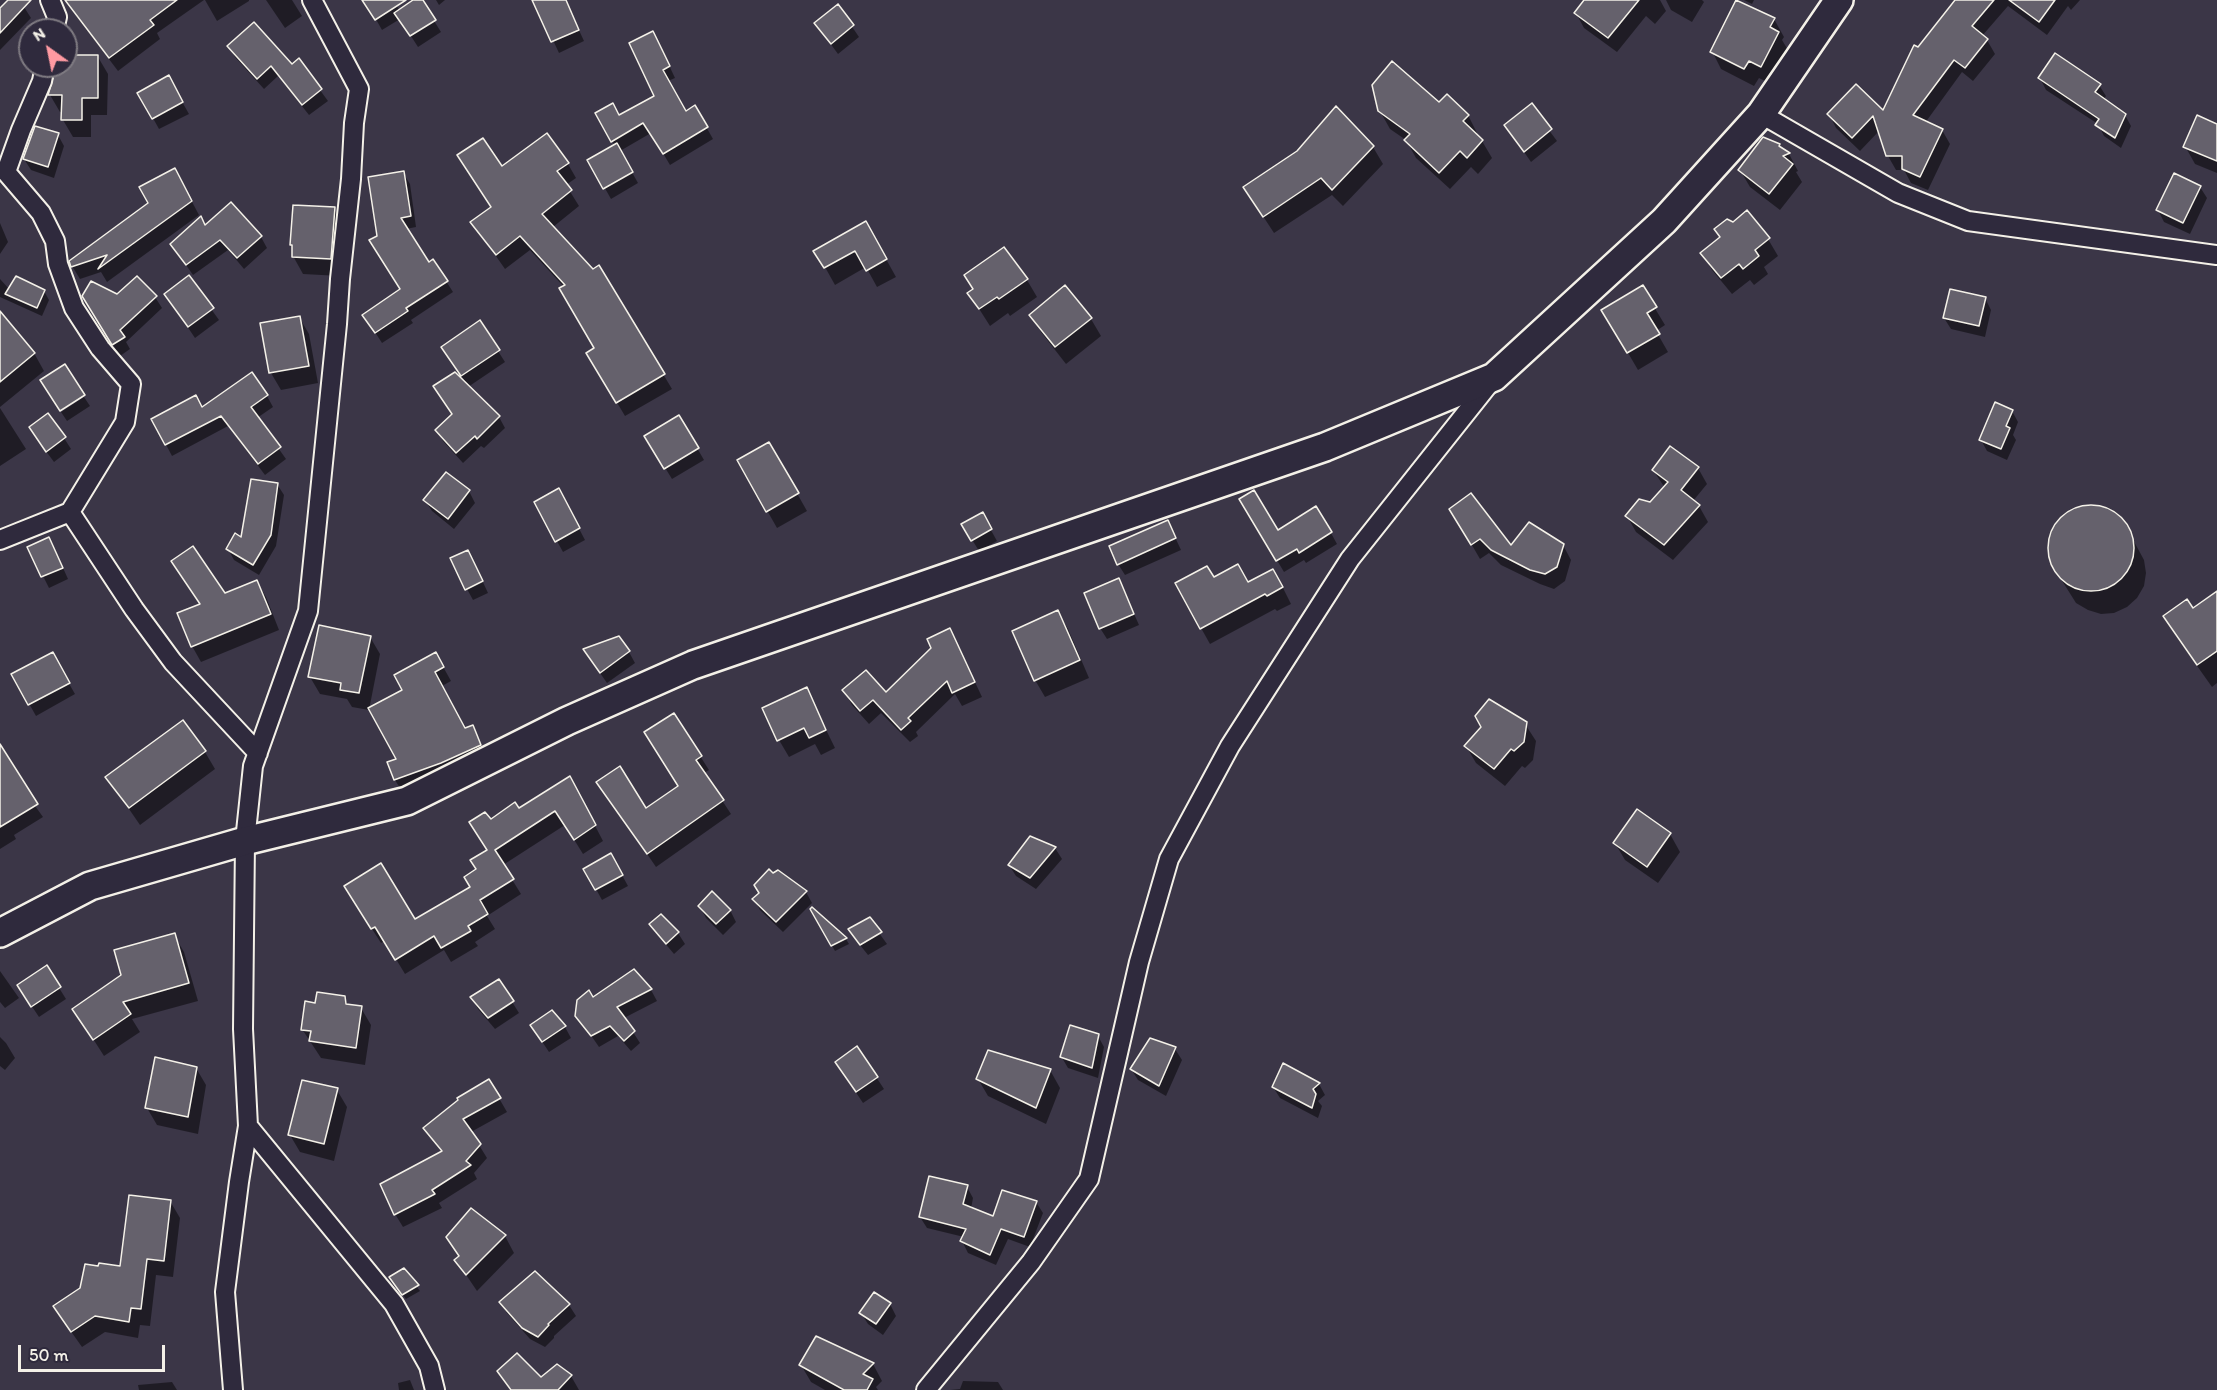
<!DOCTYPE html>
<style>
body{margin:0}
#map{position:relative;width:2217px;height:1390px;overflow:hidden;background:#3b3647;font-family:Itim,sans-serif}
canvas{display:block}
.north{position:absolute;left:18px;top:18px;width:60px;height:60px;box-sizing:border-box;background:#2f2a3d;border:2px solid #7e7a81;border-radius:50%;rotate:327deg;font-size:16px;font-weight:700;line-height:24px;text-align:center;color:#f4f1e8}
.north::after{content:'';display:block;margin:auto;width:21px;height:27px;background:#ff9aa2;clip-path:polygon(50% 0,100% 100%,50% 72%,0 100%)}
.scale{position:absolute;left:18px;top:1345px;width:147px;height:27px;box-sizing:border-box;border:3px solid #f4f1e8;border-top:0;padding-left:8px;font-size:18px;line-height:21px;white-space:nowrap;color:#f4f1e8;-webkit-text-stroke:4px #2f2a3d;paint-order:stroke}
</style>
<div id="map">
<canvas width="2217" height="1390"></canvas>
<div class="north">N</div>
<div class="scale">50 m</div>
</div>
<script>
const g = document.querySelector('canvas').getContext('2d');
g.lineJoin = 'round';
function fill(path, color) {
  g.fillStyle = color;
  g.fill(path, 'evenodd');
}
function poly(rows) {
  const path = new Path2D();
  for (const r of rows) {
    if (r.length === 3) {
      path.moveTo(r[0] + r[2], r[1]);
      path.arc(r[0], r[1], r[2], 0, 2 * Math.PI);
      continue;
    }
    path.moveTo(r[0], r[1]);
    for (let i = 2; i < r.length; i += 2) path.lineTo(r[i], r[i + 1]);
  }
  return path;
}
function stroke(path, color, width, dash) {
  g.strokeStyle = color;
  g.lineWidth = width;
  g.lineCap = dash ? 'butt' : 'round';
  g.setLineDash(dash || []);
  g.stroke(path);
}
fill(poly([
 [10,0,17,0,24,7,31,18,0,50,0,10],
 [74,0,204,0,157,33,160,39,118,71,77,17,69,3],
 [205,0,249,0,249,1,217,21],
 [266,0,292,0,302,16,285,28],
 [365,0,393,0,400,11,416,0,421,0,441,32,418,47,400,19,382,30],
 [436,0,445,0,439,5],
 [534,0,565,0,584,41,559,53],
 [1586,0,1660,0,1666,11,1655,24,1646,16,1617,52,1584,28,1576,13],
 [1666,0,1702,0,1704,2,1692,22,1671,10],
 [1744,0,1754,0,1752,4],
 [1958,0,2080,0,2071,10,2068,6,2047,35,2008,6,1982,36,1987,40,1995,54,1973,81,1962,72,1925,123,1942,130,1950,144,1928,190,1911,183,1904,170,1896,170,1888,156,1879,131,1860,151,1836,128,1829,114,1884,112,1918,49],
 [838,6,859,37,838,54,816,24],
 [1774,19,1784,37,1782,40,1788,50,1771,84,1759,78,1754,86,1721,69,1712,51],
 [659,44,675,78,668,81,685,113,695,107,713,139,670,165,651,133,620,151,638,183,611,199,589,160,615,146,597,114,619,117,656,96],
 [229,46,292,66,298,60,328,101,309,115,278,76,264,89,235,57],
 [66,57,98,57,108,74,107,115,91,115,91,137,73,137,63,120,63,112,60,112,50,95,63,66,66,66],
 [168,77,189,114,159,129,139,93],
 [2040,78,2099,85,2106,96,2103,100,2125,115,2131,126,2121,148,2104,136,2098,124,2046,90],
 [1440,104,1468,115,1477,133,1476,135,1482,141,1492,158,1478,174,1471,167,1450,189,1416,158,1406,140,1390,129,1380,111],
 [1531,106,1557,141,1531,162,1506,126],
 [1336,108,1373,147,1383,164,1343,206,1332,195,1274,233,1255,204],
 [2217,125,2217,173,2195,164,2185,146],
 [58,135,64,146,54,178,31,170,24,159],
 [1779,145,1782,150,1789,154,1798,171,1796,172,1802,182,1780,210,1750,187,1740,170],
 [568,164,576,178,566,185,579,206,553,227,592,270,599,267,672,389,625,416,588,354,596,349,564,287,530,250,505,269,472,222,492,208,501,168],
 [403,173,410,184,416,227,406,229,428,264,446,281,453,292,411,320,413,323,382,343,371,326,402,290,378,237],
 [182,183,199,215,107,282,101,272,80,279,72,266,150,204],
 [2200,187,2207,198,2190,234,2164,222,2158,210],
 [334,209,344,226,340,276,303,274,293,256,294,249,291,245],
 [0,223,8,242,0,254],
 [866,223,896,277,877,287,866,267,835,285,816,251],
 [205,227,261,237,267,248,244,269,228,250,193,275,172,245],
 [1768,239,1778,256,1764,267,1768,274,1754,285,1750,280,1732,294,1712,270,1702,253],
 [189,278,219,320,195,338,166,295],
 [0,279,10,290,44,291,49,300,42,316,0,297],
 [1027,280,1037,297,1010,316,1008,313,990,326,969,293,974,290],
 [1642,287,1665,325,1656,331,1668,352,1638,370,1603,310],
 [117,296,155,297,162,308,126,342,130,349,120,356,90,308],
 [1985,298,1991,310,1985,337,1951,329,1944,318],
 [1031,315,1091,319,1101,336,1066,364,1041,332],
 [299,317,309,334,318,383,281,390,271,373],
 [0,329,34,353,44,371,0,407],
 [498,351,505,362,468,387,499,417,505,428,484,448,481,446,463,463,443,441,437,430,453,415,465,381,449,358],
 [267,396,273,407,257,418,286,459,265,475,228,426,172,456,153,420],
 [84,397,90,406,67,421,61,412],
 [0,408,26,449,0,466],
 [2012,411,2018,422,2013,435,2016,440,2007,460,1987,451,1981,440],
 [679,417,704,460,672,479,646,437],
 [64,438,71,449,54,462,37,439],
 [769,444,807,511,777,528,739,461],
 [1698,468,1707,484,1693,501,1699,506,1708,522,1673,560,1636,532,1627,516,1651,503,1665,488,1653,470],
 [277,484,284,495,276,546,259,575,234,560,228,549,243,540],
 [469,491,475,503,454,529,432,511,425,500],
 [1241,500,1278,532,1331,533,1337,544,1306,563,1304,560,1284,572],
 [565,502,585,540,563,552,536,503],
 [2088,507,2101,508,2114,514,2124,523,2144,560,2146,573,2144,586,2137,598,2127,607,2114,613,2101,614,2088,610,2076,603,2054,568,2050,555,2050,542,2054,529,2063,518,2074,511],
 [1451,509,1511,547,1563,545,1571,560,1565,581,1554,589,1540,584,1501,565,1489,553,1480,559],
 [982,514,997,541,979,551,963,525],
 [1168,522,1181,550,1125,575,1118,564],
 [29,548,55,550,68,579,49,588],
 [474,563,488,593,473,600,467,589],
 [1213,579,1282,586,1291,604,1277,611,1275,609,1210,644,1201,628],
 [1119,580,1139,625,1107,639,1100,628],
 [257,582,266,597,279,630,201,662,192,646,225,595],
 [2217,593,2217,683,2212,687,2178,639,2165,616,2193,610],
 [1058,612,1068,629,1089,678,1045,697,1035,680],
 [370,637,380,654,369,710,352,707,347,699,320,694,310,677],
 [957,644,982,697,962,706,955,694,916,732,918,736,910,742,881,713,869,724,852,705,844,691,886,695],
 [629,652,635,663,607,683,591,660],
 [52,654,75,694,36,716,13,675],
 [436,654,451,681,442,686,465,730,472,727,488,759,403,793,395,780,404,691],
 [806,689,835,748,821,755,815,744,789,757,779,740],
 [674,715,709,770,704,773,731,814,656,867,598,782,646,810,679,787],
 [1525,724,1536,741,1533,760,1525,768,1522,766,1505,786,1476,763,1466,746],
 [205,752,215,769,140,825,107,777],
 [0,757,43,817,14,835,16,839,0,849],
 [578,793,603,841,583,854,565,825,503,865,521,894,487,916,495,929,475,942,478,946,451,962,444,950,405,974,385,941,381,943,354,901,415,921,472,888,478,870,488,851,490,821],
 [1637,811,1670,834,1680,852,1658,883,1625,860,1615,843],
 [1031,838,1055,848,1062,859,1036,889,1016,876,1009,865],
 [611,855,628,886,602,900,585,869],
 [778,872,806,892,812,903,783,932,760,910,754,899],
 [700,907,730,910,736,922,723,935,706,918],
 [812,909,846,939,849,944,835,951],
 [661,916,678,933,685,944,674,954,658,935,651,924],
 [869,919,887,944,868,955,856,940],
 [174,935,184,952,198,1001,132,1019,140,1032,104,1056,74,1009,123,976],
 [46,967,66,999,39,1017,25,996],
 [0,971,19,998,5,1008,0,1002],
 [634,971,651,990,657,1001,624,1018,640,1043,631,1051,618,1036,599,1047,577,1015,593,999],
 [499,981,519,1013,495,1029,478,1009,472,998],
 [344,998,348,1006,361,1008,371,1025,365,1065,321,1058,302,1029,317,1004],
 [552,1012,565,1027,571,1038,549,1052,539,1037],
 [1098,1036,1104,1047,1098,1078,1068,1068,1061,1056],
 [0,1037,6,1043,15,1058,5,1070,0,1066],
 [857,1048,884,1089,863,1103,843,1073],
 [1175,1049,1182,1060,1166,1096,1138,1080,1131,1069],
 [196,1068,206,1085,198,1134,157,1125,147,1108],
 [1050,1070,1060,1088,1046,1124,988,1096,978,1079],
 [489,1081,507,1112,471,1132,487,1158,474,1173,477,1179,439,1203,442,1208,403,1227,395,1214,442,1153,425,1128],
 [1319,1084,1325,1095,1318,1101,1322,1106,1318,1118,1280,1098,1273,1087],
 [337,1090,347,1107,334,1161,300,1152,290,1135],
 [967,1187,973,1198,971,1209,994,1218,1036,1202,1043,1213,1030,1247,1008,1239,996,1265,968,1253,962,1241,964,1237,927,1228,920,1217],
 [170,1201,180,1218,173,1277,156,1275,150,1326,140,1325,138,1338,105,1332,82,1347,65,1323,81,1289,121,1268],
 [505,1236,514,1253,477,1291,456,1260,460,1257,448,1237],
 [403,1270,420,1291,406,1299,394,1283],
 [535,1273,569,1305,576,1316,554,1336,554,1338,545,1347,530,1339,507,1313,500,1302],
 [890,1304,896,1316,883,1335,868,1324,861,1313],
 [873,1364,882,1381,876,1387,878,1390,825,1390,811,1382,801,1365],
 [499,1371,541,1379,571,1376,579,1390,510,1390],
 [410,1380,414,1390,399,1390,398,1383],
 [963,1381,998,1382,1003,1390,950,1390,960,1389],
 [172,1382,177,1390,139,1390,138,1385]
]), '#0007');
const building = poly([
 [8,0,31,0,0,33,0,8,8,0],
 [65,0,177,0,150,20,154,25,109,58,65,0],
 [362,0,406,0,375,20,362,0],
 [413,0,423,0,436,20,410,36,394,13,413,0],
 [532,0,566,0,579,30,551,42,532,0],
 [1584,0,1639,0,1608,38,1574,13,1584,0],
 [1736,0,1775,18,1770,27,1779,32,1761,67,1749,61,1744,69,1710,52,1736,0],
 [1955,0,1994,0,1972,26,1988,39,1965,68,1954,60,1913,115,1943,129,1920,177,1902,169,1902,156,1886,156,1873,116,1852,138,1827,114,1856,84,1883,110,1914,45,1918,47,1955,0],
 [2009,0,2055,0,2039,22,2009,0],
 [838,4,854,25,831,44,814,23,838,4],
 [254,22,292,64,299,58,322,89,302,105,271,66,257,79,227,46,254,22],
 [653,31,670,66,663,70,686,111,695,105,708,127,663,154,643,123,611,142,595,113,613,103,619,115,654,96,629,43,653,31],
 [2055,53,2101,84,2095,92,2126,114,2115,138,2095,125,2099,119,2038,78,2055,53],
 [66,55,98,55,98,98,82,98,82,120,61,120,62,95,48,95,56,67,66,66,66,55],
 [1392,61,1439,102,1447,94,1469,115,1463,121,1483,140,1467,158,1460,151,1439,173,1404,140,1410,134,1378,111,1372,85,1392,61],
 [169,75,183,102,152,119,137,93,169,75],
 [1532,103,1552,129,1524,152,1504,125,1532,103],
 [1336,106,1374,146,1332,190,1321,178,1263,217,1243,187,1297,151,1336,106],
 [2197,115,2217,124,2217,161,2183,147,2197,115],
 [35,126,59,133,48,167,23,159,35,126],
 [547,133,569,163,557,171,572,190,542,214,593,269,599,265,665,374,616,403,586,353,594,348,559,288,565,285,520,236,496,255,470,222,491,207,457,155,483,138,502,166,547,133],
 [1763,137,1780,144,1779,146,1790,153,1783,156,1793,164,1769,194,1738,170,1763,137],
 [617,143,633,172,603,189,587,160,617,143],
 [175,168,192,201,98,269,107,255,71,267,69,261,148,203,139,187,175,168],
 [404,171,411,216,401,218,429,262,433,259,448,281,406,308,408,311,375,333,362,315,400,289,369,240,377,236,368,177,404,171],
 [2174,173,2201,186,2183,223,2156,210,2174,173],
 [231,202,262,236,237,258,220,240,186,265,170,244,201,216,205,225,231,202],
 [293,205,335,207,331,259,292,257,292,245,290,245,293,205],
 [1747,210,1770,238,1755,250,1759,256,1743,269,1739,264,1721,278,1700,253,1720,237,1714,229,1727,219,1733,222,1747,210],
 [866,221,887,259,866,271,855,251,824,268,813,251,866,221],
 [1004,247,1028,279,999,299,997,297,979,309,967,293,973,289,964,275,1004,247],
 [189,275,214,308,188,327,164,294,189,275],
 [16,276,45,290,37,308,5,294,16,276],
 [137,276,157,296,120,330,125,337,112,345,82,296,91,281,117,294,137,276],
 [1065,285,1092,318,1055,347,1029,315,1065,285],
 [1643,285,1657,307,1647,313,1660,334,1627,353,1601,310,1643,285],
 [1950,289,1986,297,1979,326,1943,318,1950,289],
 [0,311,35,353,0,382,0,311],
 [300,316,309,366,269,373,260,323,300,316],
 [480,320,500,350,461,376,441,347,480,320],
 [65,364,85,395,60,411,40,380,65,364],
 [252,372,268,395,251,407,281,447,258,464,221,416,165,445,151,419,196,395,202,407,252,372],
 [455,372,500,416,477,439,475,436,456,453,435,430,452,414,433,386,455,372],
 [1995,402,2013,410,2006,426,2010,428,2001,449,1979,440,1995,402],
 [48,413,66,437,46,452,29,427,48,413],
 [679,415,699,448,664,469,644,436,679,415],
 [769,442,799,493,766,512,737,460,769,442],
 [1670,446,1699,467,1681,490,1700,505,1664,545,1625,516,1639,499,1650,502,1668,482,1652,470,1670,446],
 [446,472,470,490,448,519,423,500,446,472],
 [251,479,278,483,271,535,253,565,226,549,235,533,241,537,251,479],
 [559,488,580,528,555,542,534,502,559,488],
 [1254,490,1278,530,1316,506,1332,532,1299,553,1297,549,1276,561,1239,499,1254,490],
 [1471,493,1511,545,1529,522,1564,544,1557,567,1545,574,1530,570,1491,550,1480,539,1471,545,1449,509,1471,493],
 [2091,548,43],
 [983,512,992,529,971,541,961,524,983,512],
 [1168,520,1176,538,1117,565,1109,546,1168,520],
 [49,537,63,568,41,577,27,547,49,537],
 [193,546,225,593,257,580,271,614,191,647,177,613,200,604,171,561,193,546],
 [468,550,483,581,465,590,450,558,468,550],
 [1238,564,1248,582,1273,569,1283,587,1267,596,1265,594,1200,629,1175,583,1207,566,1214,577,1238,564],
 [1119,578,1134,614,1099,629,1084,593,1119,578],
 [2217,591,2217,651,2197,665,2163,616,2187,599,2193,608,2217,591],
 [1058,610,1080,660,1034,681,1012,631,1058,610],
 [319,625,371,636,359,693,340,690,341,683,308,677,319,625],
 [950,628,975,682,952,693,947,681,908,718,911,721,901,730,873,700,860,711,842,690,866,670,886,692,931,648,927,639,950,628],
 [619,636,630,651,600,673,583,649,619,636],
 [53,652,70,683,28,705,11,674,53,652],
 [436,652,444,667,435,672,465,728,473,725,481,745,441,763,394,780,387,762,396,759,368,708,402,690,394,675,436,652],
 [807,687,826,730,809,738,804,728,777,741,762,708,807,687],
 [1489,699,1527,722,1524,742,1514,751,1511,749,1494,769,1464,746,1481,727,1475,716,1489,699],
 [674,713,702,756,696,760,724,800,647,854,596,782,620,766,646,808,678,786,644,732,674,713],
 [183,720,206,751,129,808,105,777,183,720],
 [0,744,38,804,0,827,0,744],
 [570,776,596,825,574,840,555,811,495,850,514,879,480,900,488,914,468,926,471,931,441,948,434,936,395,960,375,927,371,929,344,886,381,863,415,919,470,887,464,877,476,869,470,860,487,850,469,822,485,812,491,819,515,802,519,808,570,776],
 [1637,809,1671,833,1647,867,1613,843,1637,809],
 [1030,836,1056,847,1030,878,1008,865,1030,836],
 [611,853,623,875,595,890,583,869,611,853],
 [769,869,773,873,778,870,807,891,776,922,752,899,759,893,754,885,769,869],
 [712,891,731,910,716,924,698,906,712,891],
 [812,907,847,938,831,946,810,909,812,907],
 [661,914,679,932,666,944,649,924,661,914],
 [870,917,882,932,860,945,848,929,870,917],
 [175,933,189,983,123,1002,131,1014,93,1040,72,1009,121,975,114,950,175,933],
 [47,965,61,987,31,1007,17,985,47,965],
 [634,969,652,989,617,1007,635,1031,624,1041,610,1026,591,1036,575,1016,577,1000,589,990,593,997,634,969],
 [499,979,514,1001,488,1018,470,997,499,979],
 [317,992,345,996,346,1004,362,1006,356,1048,309,1041,311,1031,301,1030,305,1001,315,1003,317,992],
 [552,1010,566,1026,542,1042,530,1025,552,1010],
 [1070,1025,1099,1034,1092,1068,1060,1057,1070,1025],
 [1150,1038,1176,1047,1159,1086,1130,1069,1150,1038],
 [857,1046,878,1077,856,1092,835,1062,857,1046],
 [988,1050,1051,1069,1036,1108,976,1079,988,1050],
 [155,1057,197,1067,188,1117,145,1108,155,1057],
 [1283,1063,1320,1083,1313,1089,1316,1094,1312,1108,1272,1087,1283,1063],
 [489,1079,501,1098,463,1119,481,1144,466,1161,471,1165,432,1190,435,1194,394,1215,380,1184,442,1151,423,1128,458,1100,457,1098,489,1079],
 [302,1080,338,1088,324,1144,288,1135,302,1080],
 [929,1176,968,1185,963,1204,993,1216,1002,1190,1037,1201,1024,1237,1001,1229,990,1255,960,1241,966,1229,919,1217,929,1176],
 [129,1195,171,1200,164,1261,147,1259,141,1309,131,1308,129,1322,95,1316,71,1332,53,1306,80,1288,85,1264,98,1266,99,1263,120,1266,129,1195],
 [471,1208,506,1235,466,1275,454,1260,459,1256,446,1237,471,1208],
 [404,1268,419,1285,402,1295,389,1277,404,1268],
 [535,1271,570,1304,548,1324,549,1325,538,1337,522,1328,499,1302,535,1271],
 [874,1292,891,1303,876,1324,859,1313,874,1292],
 [816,1336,874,1363,863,1374,873,1379,867,1390,844,1390,799,1365,816,1336],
 [517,1353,541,1377,557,1364,572,1375,558,1390,511,1390,497,1371,517,1353]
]);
fill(building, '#65616c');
stroke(building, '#f4f1e8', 1.5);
const street = poly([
 [50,0,57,17,54,30],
 [45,66,42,81,21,130,6,172,41,213,55,241,58,264,74,308,100,348,131,384,125,422,70,512,134,609,173,662,258,753],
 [1761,114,1898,193,1968,221,2217,255],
 [0,540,70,512],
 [248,1126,394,1304,429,1366,435,1390],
 [233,1390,225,1292,239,1182,248,1126,243,1029,245,841,253,766,308,611,337,324,340,279,351,179,354,123,359,89,312,0],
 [926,1390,1031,1262,1089,1179,1139,962,1169,859,1230,746,1350,559,1493,379]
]);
const secondary = poly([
 [0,933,90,886,245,841,407,801,567,721,693,665,1325,447,1494,377,1664,221,1761,114,1839,0]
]);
stroke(street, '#f4f1e8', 22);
stroke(secondary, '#f4f1e8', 32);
stroke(street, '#2f2a3d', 18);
stroke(secondary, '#2f2a3d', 27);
</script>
